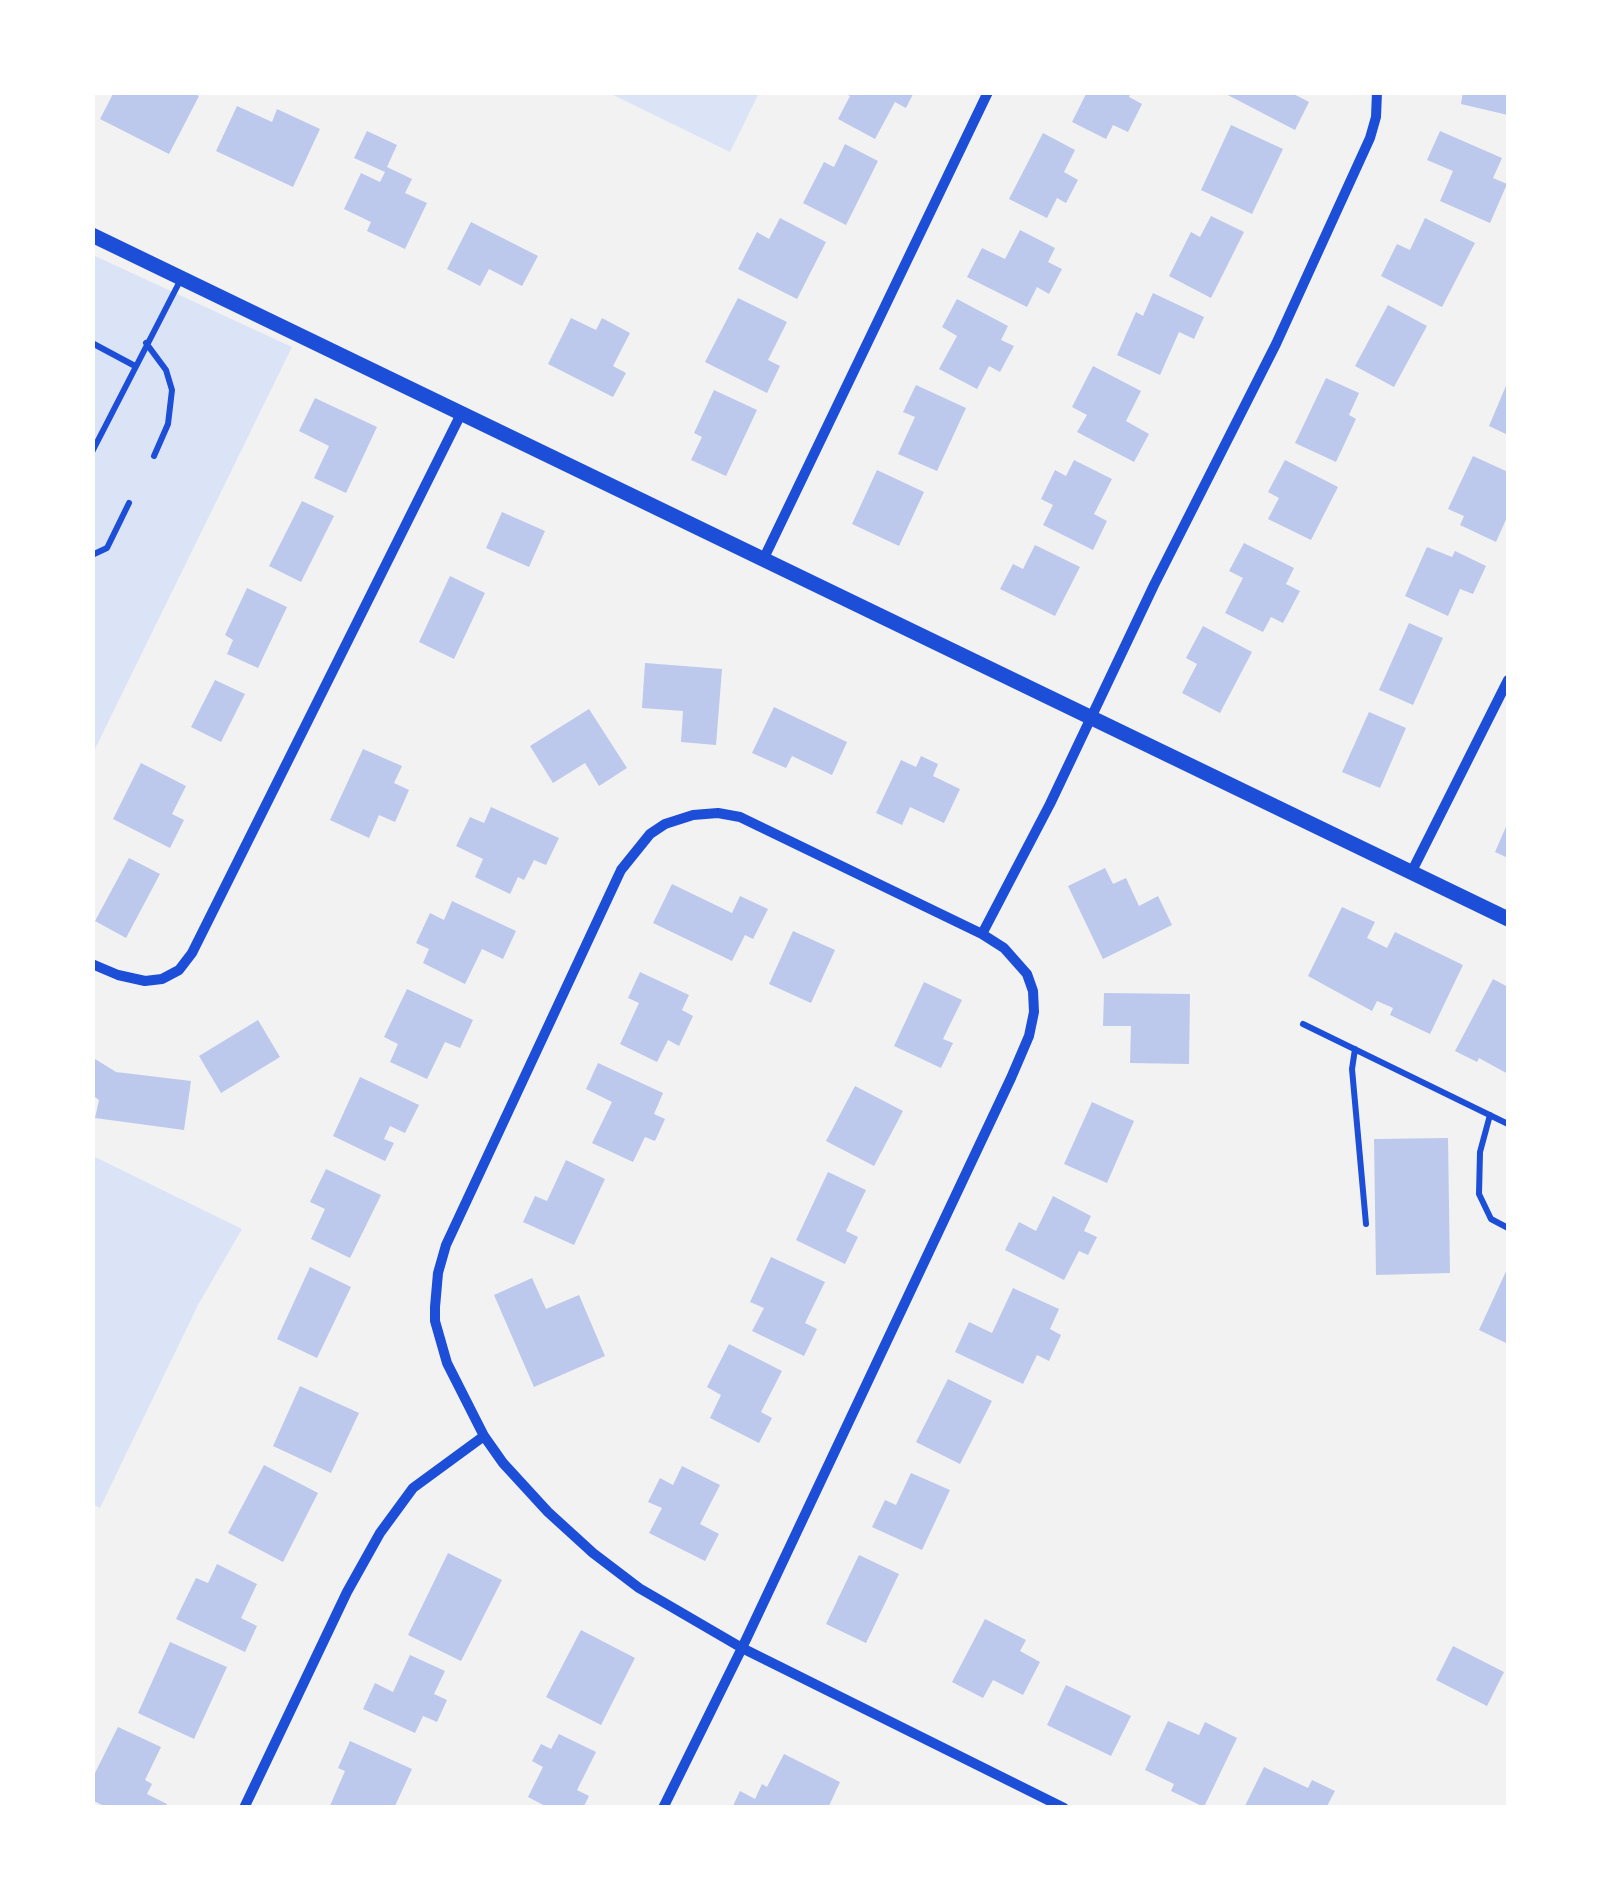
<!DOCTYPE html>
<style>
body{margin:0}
#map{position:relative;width:1601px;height:1900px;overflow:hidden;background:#f2f2f2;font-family:Jost,sans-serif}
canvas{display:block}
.frame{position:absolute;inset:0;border:95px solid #fff;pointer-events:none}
</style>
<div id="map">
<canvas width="1601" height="1900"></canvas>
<div class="frame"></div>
</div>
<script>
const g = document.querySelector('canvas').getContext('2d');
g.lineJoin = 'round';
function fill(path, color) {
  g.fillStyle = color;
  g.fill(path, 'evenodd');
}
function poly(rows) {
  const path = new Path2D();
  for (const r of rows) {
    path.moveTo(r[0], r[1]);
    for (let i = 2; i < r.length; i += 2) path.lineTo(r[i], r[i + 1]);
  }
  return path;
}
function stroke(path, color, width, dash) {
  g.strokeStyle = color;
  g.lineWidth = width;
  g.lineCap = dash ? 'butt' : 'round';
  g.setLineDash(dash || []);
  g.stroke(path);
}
fill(poly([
 [609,93,759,92,759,93,730,152],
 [93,255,292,347,93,753],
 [93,1156,242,1229,198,1305,100,1508,92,1504]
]), '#dbe4f7');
fill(poly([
 [114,92,191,92,199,96,169,154,100,119],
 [842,92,914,92,906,108,895,102,875,139,838,119,850,96],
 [1087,92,1131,92,1129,97,1142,104,1128,132,1113,125,1106,139,1072,122],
 [1222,92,1290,92,1309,102,1295,130],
 [1463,92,1508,92,1508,115,1461,104],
 [237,106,272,122,277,109,320,129,293,187,216,151],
 [1231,125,1283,149,1252,214,1201,190],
 [367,131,397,145,387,167,412,179,405,193,427,203,405,249,367,231,371,222,344,209,361,173,380,182,385,172,354,158],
 [1440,131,1502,158,1493,178,1507,184,1490,223,1440,201,1453,171,1427,160],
 [1043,133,1075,150,1064,172,1078,180,1066,203,1057,198,1047,218,1009,199],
 [845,144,878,161,846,225,803,203,824,162,834,167],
 [1211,216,1244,232,1211,298,1169,276,1191,232,1200,237],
 [780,218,826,242,797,299,738,269,757,232,769,239],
 [1425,218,1475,243,1442,307,1381,276,1397,244,1410,250],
 [471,222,538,256,522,286,489,269,480,286,447,269],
 [1020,230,1055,248,1048,262,1062,269,1049,294,1037,287,1027,307,967,277,982,248,1005,259],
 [1153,293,1204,317,1194,339,1179,332,1160,375,1117,355,1136,312,1143,316],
 [738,298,787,322,768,360,780,366,767,393,705,362],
 [957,299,1008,326,1001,340,1014,346,1000,372,989,366,977,389,939,369,957,336,942,327],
 [1388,305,1427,326,1394,387,1355,366],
 [571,318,596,330,602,318,630,333,613,366,626,373,613,397,548,364],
 [1093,366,1141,391,1126,421,1149,434,1134,462,1077,432,1087,415,1072,407],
 [1326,378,1359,393,1349,415,1356,419,1336,462,1295,443],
 [1508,381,1508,435,1489,426],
 [916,385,966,408,937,471,898,454,915,417,903,412],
 [714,390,757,410,726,476,691,460,702,437,694,433],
 [315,398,377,427,346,493,314,478,329,446,299,431],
 [1473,456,1508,472,1508,515,1496,542,1460,525,1464,516,1448,509],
 [1074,460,1112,479,1094,514,1107,521,1093,550,1043,525,1053,505,1041,499,1055,470,1066,476],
 [1285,460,1338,487,1311,540,1268,519,1279,498,1268,492],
 [877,470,924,492,899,546,852,524],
 [302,501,334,516,301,582,269,566],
 [502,512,545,531,529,567,486,548],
 [1244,543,1294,568,1286,584,1300,591,1283,623,1271,617,1263,632,1225,613,1243,578,1229,571],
 [1035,545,1080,567,1055,616,1000,589,1013,564,1023,569],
 [1427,547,1452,557,1455,551,1486,566,1473,594,1460,589,1448,616,1405,596],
 [450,576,485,593,454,659,419,642],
 [247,588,287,607,258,668,227,654,233,640,225,635],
 [1409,623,1443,638,1413,705,1379,690],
 [1203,626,1252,652,1220,713,1182,693,1197,664,1186,658],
 [645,663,722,669,716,745,681,742,683,711,642,708],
 [215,680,245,694,221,742,191,727],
 [774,707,847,742,832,775,792,756,786,768,752,753],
 [589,709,627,768,599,786,585,763,553,783,530,746],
 [1369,712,1406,728,1380,788,1342,772],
 [363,749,402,766,394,783,409,790,395,822,379,815,369,838,330,820],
 [921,756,938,764,933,776,960,789,944,823,910,807,902,825,876,813,901,760,916,767],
 [141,763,186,786,172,814,184,820,170,848,113,819],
 [491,807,559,838,546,865,534,860,524,880,518,877,510,894,475,877,483,859,456,846,470,817,484,823],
 [1508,822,1508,858,1495,852],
 [129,858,160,874,126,938,95,921],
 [1105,868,1113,884,1126,878,1139,906,1158,896,1172,925,1103,959,1068,886],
 [672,884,732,913,740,896,768,909,753,939,745,935,732,961,653,923],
 [452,901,516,931,503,959,482,949,465,984,423,963,429,949,416,943,430,913,444,920],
 [1342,907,1375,922,1367,938,1387,948,1395,932,1463,965,1430,1034,1390,1015,1393,1008,1377,1001,1372,1011,1308,976],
 [793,931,835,950,811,1003,769,984],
 [640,972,689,995,682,1010,693,1016,679,1046,668,1040,657,1062,620,1044,639,1003,628,998],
 [1493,979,1508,987,1508,1074,1479,1058,1477,1062,1455,1051],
 [924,982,962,1000,943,1039,953,1043,941,1068,894,1046],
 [407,989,473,1020,460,1048,445,1042,427,1079,390,1062,398,1044,384,1037],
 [1104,993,1190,994,1189,1064,1130,1063,1131,1026,1103,1026],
 [258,1020,280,1057,221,1093,199,1056],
 [92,1057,116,1072,191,1081,184,1130,95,1118,99,1100,92,1095],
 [598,1063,663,1093,654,1114,665,1119,655,1141,645,1137,633,1162,592,1143,612,1102,586,1089],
 [360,1077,419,1105,405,1133,390,1126,384,1139,394,1143,385,1161,333,1136],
 [855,1086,903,1111,874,1166,826,1141],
 [1092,1102,1134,1121,1107,1183,1064,1164],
 [1448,1138,1450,1273,1376,1275,1374,1139],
 [566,1160,605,1179,574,1245,523,1222,535,1196,547,1201],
 [326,1169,381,1195,350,1258,311,1239,325,1209,310,1202],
 [828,1172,866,1190,846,1231,858,1237,845,1264,796,1240],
 [1053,1196,1091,1216,1084,1231,1097,1237,1088,1255,1079,1251,1064,1280,1005,1250,1019,1222,1036,1231],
 [771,1257,825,1282,805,1323,817,1329,804,1356,752,1331,764,1308,750,1302],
 [310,1267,351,1287,317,1358,277,1339],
 [1508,1267,1508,1344,1479,1330],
 [532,1278,546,1309,579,1295,605,1356,534,1387,494,1295],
 [1013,1288,1059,1309,1050,1329,1061,1335,1049,1361,1037,1355,1023,1384,955,1352,969,1322,992,1333],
 [729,1344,782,1371,761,1412,772,1418,759,1443,710,1418,721,1395,707,1387],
 [948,1379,992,1401,960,1464,916,1442],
 [300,1386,359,1413,331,1473,273,1446],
 [264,1465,318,1493,283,1562,228,1533],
 [682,1466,720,1485,700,1524,719,1534,705,1561,649,1533,662,1508,648,1502,660,1478,673,1485],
 [911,1473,950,1490,922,1550,872,1527,885,1500,896,1505],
 [448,1553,502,1580,461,1661,408,1635],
 [859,1555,899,1574,866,1643,826,1624],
 [217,1564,257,1584,241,1618,257,1626,245,1652,176,1619,196,1578,208,1583],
 [985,1619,1026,1640,1020,1651,1040,1662,1023,1695,993,1680,983,1698,952,1682],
 [581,1630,635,1658,601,1725,546,1697],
 [170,1642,227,1667,194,1739,138,1713],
 [1453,1646,1504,1672,1487,1706,1436,1680],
 [410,1655,445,1671,434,1694,447,1700,437,1722,423,1716,415,1733,363,1709,375,1683,393,1692],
 [1066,1685,1131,1716,1111,1756,1047,1725],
 [1168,1721,1199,1735,1205,1722,1237,1738,1204,1807,1171,1791,1174,1784,1145,1770],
 [118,1727,161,1747,145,1780,152,1784,147,1794,167,1804,165,1808,108,1808,92,1800,92,1779],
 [559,1734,596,1752,577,1790,589,1796,583,1808,549,1808,528,1797,543,1767,532,1761,541,1744,551,1749],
 [350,1741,412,1769,394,1808,329,1808,345,1771,338,1768],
 [784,1754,840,1782,828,1808,732,1808,740,1791,755,1799,762,1784,767,1787],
 [1264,1767,1308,1788,1312,1780,1335,1791,1326,1808,1244,1808]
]), '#bdc9ec');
stroke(poly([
 [92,343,135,366],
 [146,343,166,370,172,390,168,424,154,456],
 [92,452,181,279],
 [92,555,107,548,129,503],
 [1303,1024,1508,1124],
 [1355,1049,1352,1069,1366,1224],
 [1490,1115,1480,1152,1479,1194,1491,1219,1508,1228]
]), '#1d4ed8', 6);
stroke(poly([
 [763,560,988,92],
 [1411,873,1508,680],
 [982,934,1050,804,1154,585,1276,344,1370,138,1376,117,1377,92],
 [92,964,118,975,145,981,162,979,179,970,192,953,461,414],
 [244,1808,347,1592,380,1533,413,1488,484,1436],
 [663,1808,742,1648,1011,1078,1029,1036,1034,1012,1033,991,1027,974,1004,948,982,934,740,817,718,813,693,815,665,824,650,834,621,870,446,1245,438,1273,435,1307,435,1321,447,1363,484,1436,503,1463,548,1512,593,1553,639,1588,742,1648,1064,1808]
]), '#1d4ed8', 10);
stroke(poly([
 [92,235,1508,919]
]), '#1d4ed8', 15);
</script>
